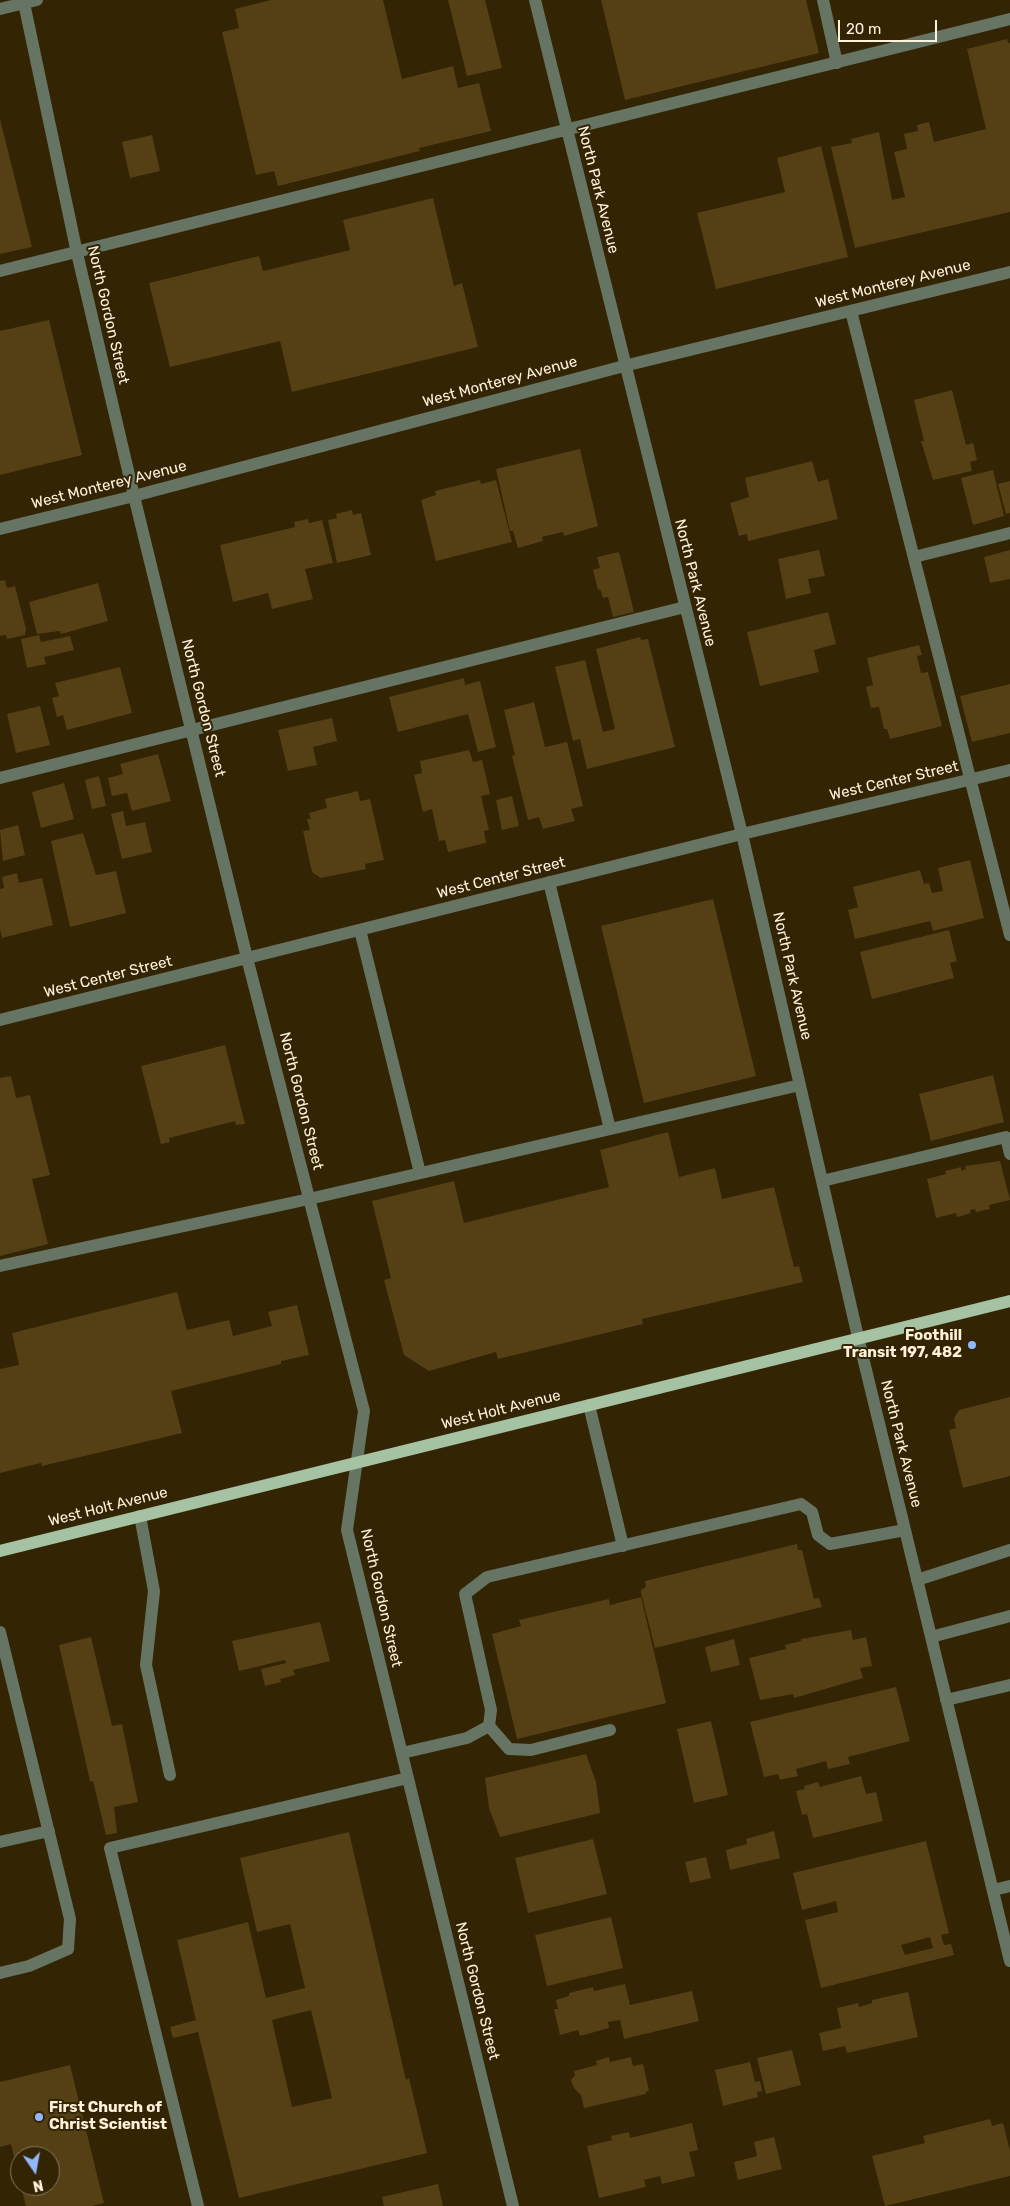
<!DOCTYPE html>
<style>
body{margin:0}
#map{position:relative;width:1010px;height:2206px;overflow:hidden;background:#332403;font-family:Rubik,sans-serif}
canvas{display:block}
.north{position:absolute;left:10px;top:2146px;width:50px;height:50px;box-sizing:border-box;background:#332403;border:1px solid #85765a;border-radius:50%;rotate:168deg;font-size:14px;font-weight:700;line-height:20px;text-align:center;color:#fff2dc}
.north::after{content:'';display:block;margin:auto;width:18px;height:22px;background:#91b8fd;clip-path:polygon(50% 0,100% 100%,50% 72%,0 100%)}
.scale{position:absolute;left:838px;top:20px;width:99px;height:22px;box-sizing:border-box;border:2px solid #fff2dc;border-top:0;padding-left:6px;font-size:15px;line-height:18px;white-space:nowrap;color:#fff2dc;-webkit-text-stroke:4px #332403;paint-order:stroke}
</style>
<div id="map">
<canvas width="1010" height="2206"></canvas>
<div class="north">N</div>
<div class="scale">20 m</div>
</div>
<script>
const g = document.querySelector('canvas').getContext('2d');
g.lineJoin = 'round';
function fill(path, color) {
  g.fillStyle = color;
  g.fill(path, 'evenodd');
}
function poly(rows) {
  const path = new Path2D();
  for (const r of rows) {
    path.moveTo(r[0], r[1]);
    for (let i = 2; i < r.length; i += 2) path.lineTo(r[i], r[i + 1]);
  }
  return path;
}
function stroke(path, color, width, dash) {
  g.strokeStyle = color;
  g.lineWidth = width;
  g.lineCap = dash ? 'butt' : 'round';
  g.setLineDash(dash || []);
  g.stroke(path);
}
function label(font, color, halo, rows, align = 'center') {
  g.font = font + ' Rubik,sans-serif';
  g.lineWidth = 4;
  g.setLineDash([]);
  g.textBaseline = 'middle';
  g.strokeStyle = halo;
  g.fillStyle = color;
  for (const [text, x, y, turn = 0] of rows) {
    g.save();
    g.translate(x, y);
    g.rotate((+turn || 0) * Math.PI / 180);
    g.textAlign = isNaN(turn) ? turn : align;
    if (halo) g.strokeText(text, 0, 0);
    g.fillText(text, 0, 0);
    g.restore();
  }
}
fill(poly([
 [271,0,383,0,402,79,453,66,458,88,479,83,491,131,419,148,420,151,278,186,274,171,256,175,222,32,239,28,235,9],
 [448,0,485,0,502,68,467,76],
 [601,0,806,0,819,53,625,100],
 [1007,39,1008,43,1010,43,1010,212,855,248,831,147,852,143,851,139,879,132,892,200,905,197,894,152,907,149,904,134,918,131,917,125,929,122,934,142,986,129,967,49],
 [0,119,32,247,0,254],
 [152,135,160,171,130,178,122,142],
 [821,146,848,257,716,289,697,213,785,192,777,158],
 [433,198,454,286,462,283,478,347,292,392,280,341,170,367,149,283,259,256,263,271,350,250,343,220],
 [49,320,82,455,0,475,0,331],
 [952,390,966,445,973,443,977,460,970,462,972,471,933,480,921,441,924,441,914,400],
 [580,449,598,526,564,536,563,532,542,537,543,541,518,548,513,531,510,531,496,469],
 [812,461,818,482,828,479,838,519,748,541,747,534,739,536,730,503,749,497,745,478],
 [993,470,1004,516,973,525,961,478],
 [480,480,481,484,496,480,512,542,436,561,421,500,436,495,435,491],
 [1010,481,1010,513,1006,514,998,484],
 [352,510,353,515,361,513,371,555,337,563,328,520,337,518,336,514],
 [308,519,309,523,322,520,333,563,305,569,313,599,272,609,268,593,233,602,220,545,295,527,294,522],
 [819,550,825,576,808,579,811,593,786,599,778,559],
 [1010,550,1010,579,990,583,984,557],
 [619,552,634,612,613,617,608,597,603,598,600,589,598,590,593,570,600,568,597,557],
 [5,580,7,588,15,586,26,629,25,635,7,639,6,635,0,636,0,581],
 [98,583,108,621,61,634,60,631,37,634,29,602],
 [828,612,836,644,814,650,819,672,760,686,747,632],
 [39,635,41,642,70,636,74,650,44,657,46,664,27,668,21,639],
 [640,637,641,640,648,639,675,747,587,769,580,739,573,741,555,667,585,660,603,732,615,729,596,649],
 [919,645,922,655,917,656,921,673,928,672,942,726,890,739,887,729,884,729,879,707,871,708,866,687,873,685,867,658],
 [120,667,132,713,67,730,63,715,57,717,52,698,59,696,55,683],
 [464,678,465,685,480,681,496,747,478,752,468,714,398,732,389,697],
 [1010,684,1010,733,972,742,960,696],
 [534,702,545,747,567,742,583,806,571,809,575,821,543,829,539,817,528,820,512,756,515,755,504,710],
 [40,706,50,745,16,753,7,714],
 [332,718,337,741,313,747,317,765,288,771,278,730],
 [469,750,473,762,482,760,490,794,481,796,489,830,484,831,486,843,448,852,445,840,439,841,432,809,423,812,414,775,422,773,420,761],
 [158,754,171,801,132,811,127,793,112,796,108,778,123,774,120,764],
 [99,776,106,806,92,809,85,780],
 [64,783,74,819,41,828,32,792],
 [358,791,360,801,370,799,384,860,365,864,366,869,321,878,313,873,311,868,303,831,310,830,307,819,311,819,309,813,327,808,325,799],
 [512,796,519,826,502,830,496,800],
 [123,811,126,826,145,822,152,852,122,859,111,814],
 [18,825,25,855,3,861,0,830],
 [83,833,96,875,116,871,126,913,70,927,51,841],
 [970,860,984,918,933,931,930,921,855,939,848,910,858,907,853,887,920,870,924,884,929,883,932,893,943,891,938,868],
 [17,873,19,883,42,878,53,925,2,938,0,929,0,889,4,888,2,877],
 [713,899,756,1076,644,1103,601,926],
 [949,930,957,961,950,963,954,978,872,999,860,952],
 [225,1045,245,1124,236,1125,235,1121,169,1138,170,1142,161,1144,141,1066],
 [993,1075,1004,1122,931,1141,919,1094],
 [11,1076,16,1098,30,1095,50,1175,32,1179,48,1244,0,1256,0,1078],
 [668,1132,692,1231,679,1177,715,1168,722,1199,774,1187,794,1267,799,1266,803,1282,642,1319,643,1324,498,1359,496,1352,429,1371,404,1355,384,1280,391,1278,372,1201,454,1181,464,1223,609,1187,600,1150],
 [1000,1161,1010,1200,989,1205,990,1209,976,1212,975,1209,970,1210,971,1213,957,1217,956,1213,936,1218,927,1179,946,1174,945,1171,961,1167,961,1171,966,1169,965,1166],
 [177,1292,187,1330,229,1320,233,1336,272,1326,268,1312,297,1305,309,1355,281,1361,281,1364,171,1391,182,1433,42,1466,41,1463,0,1473,0,1369,19,1365,12,1333],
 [1010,1397,1010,1476,963,1488,949,1430,956,1428,954,1418,959,1410],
 [797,1544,798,1550,802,1550,814,1599,819,1598,822,1607,655,1648,641,1593,641,1590,646,1587,645,1581],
 [641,1597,666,1703,517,1739,492,1634,521,1626,519,1620,609,1599,610,1605],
 [320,1622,330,1661,293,1670,295,1675,280,1679,281,1682,265,1686,261,1669,286,1663,285,1660,239,1671,232,1641],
 [851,1630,853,1640,866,1637,872,1666,860,1668,863,1678,794,1698,793,1694,760,1700,749,1658,786,1649,785,1645,801,1641,801,1639],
 [91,1637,112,1726,122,1724,138,1802,114,1807,117,1833,106,1835,93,1781,90,1781,59,1645],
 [734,1639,740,1665,711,1672,705,1647],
 [896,1687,910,1741,848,1757,850,1764,828,1769,826,1761,796,1769,798,1776,780,1780,778,1774,764,1777,750,1722],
 [711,1721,728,1795,694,1803,677,1729],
 [586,1754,596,1782,600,1813,500,1837,489,1808,485,1778],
 [861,1776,866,1794,876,1792,883,1821,813,1838,807,1814,802,1815,796,1791,805,1789,804,1786,818,1782,820,1787],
 [774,1831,780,1858,730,1870,726,1850,747,1844,746,1839],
 [349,1832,406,2080,409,2078,427,2153,239,2198,198,2032,173,2038,170,2027,196,2020,177,1940,248,1922,266,1998,305,1988,290,1924,257,1932,240,1858],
 [311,2010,332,2098,292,2107,272,2020],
 [593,1839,607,1894,528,1913,515,1858],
 [926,1841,949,1933,941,1935,944,1945,951,1944,954,1955,821,1988,805,1920,838,1912,836,1901,802,1910,793,1873],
 [930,1937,933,1948,905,1955,901,1945],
 [706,1857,711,1878,690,1883,685,1862],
 [611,1917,623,1968,547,1986,535,1935],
 [625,1984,630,2005,692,1991,699,2021,624,2039,620,2020,608,2022,609,2028,580,2036,578,2030,560,2035,554,2009,558,2009,556,2000,569,1996,569,1993,593,1987,594,1991],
 [908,1992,918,2037,847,2053,845,2046,823,2051,819,2033,841,2028,837,2008,858,2003,859,2007,872,2003,872,2000],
 [792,2050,801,2085,766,2094,757,2058],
 [609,2057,610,2062,631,2057,633,2066,643,2064,649,2091,646,2092,646,2094,584,2108,581,2095,574,2088,571,2080,575,2075,574,2071,597,2065,596,2061],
 [750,2062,755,2082,760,2081,762,2091,757,2092,758,2097,723,2106,715,2070],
 [70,2065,104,2203,92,2206,26,2206,21,2186,50,2186,50,2156,20,2156,19,2179,11,2144,0,2147,0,2082],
 [990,2119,992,2126,1003,2123,1010,2151,1010,2176,885,2206,872,2156,925,2143,923,2136],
 [692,2123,698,2150,689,2152,695,2176,662,2184,660,2176,644,2180,646,2187,599,2198,587,2146,612,2140,611,2136,629,2132,630,2138],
 [774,2137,782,2169,738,2180,734,2162,757,2156,754,2142],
 [438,2184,443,2206,384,2206,382,2197]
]), '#553f15');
stroke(poly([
 [535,0,742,834,858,1337,1010,1961],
 [823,0,837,63],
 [24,3,77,253,134,496,247,958,364,1411,347,1530,513,2206],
 [0,9,37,0],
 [0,271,1010,19],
 [851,311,1010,935],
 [0,529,134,496,624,366,1010,272],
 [914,557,1010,533],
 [0,778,685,607],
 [549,882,610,1129],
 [360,930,420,1173],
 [0,1020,742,834,1010,770],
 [822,1181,1006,1137,1010,1154],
 [0,1266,309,1199,800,1085],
 [589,1405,623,1546],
 [140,1516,154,1591,146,1665,170,1775],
 [917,1580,1010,1550],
 [0,1632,70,1919,68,1949,29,1966,0,1973],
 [931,1637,1010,1616],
 [946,1700,1010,1685],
 [489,1726,509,1749,531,1750,610,1730],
 [402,1753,467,1738,489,1726,491,1710,465,1594,487,1577,801,1504,812,1512,818,1535,830,1544,905,1530],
 [0,1842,49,1831],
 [993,1890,1010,1886],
 [198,2206,110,1848,408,1778]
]), '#667464', 12);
stroke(poly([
 [0,1551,1010,1301]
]), '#a5c2a2', 12);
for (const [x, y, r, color] of [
 [972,1345,5,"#91b8fd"],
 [39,2117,5,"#91b8fd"]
]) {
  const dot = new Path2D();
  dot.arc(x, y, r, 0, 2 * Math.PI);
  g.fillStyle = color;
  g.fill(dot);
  stroke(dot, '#332403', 2);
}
label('15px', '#fff2dc', '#332403', [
 ["North Park Avenue",598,190,76],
 ["West Monterey Avenue",893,284,-14],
 ["North Gordon Street",108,315,77],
 ["West Monterey Avenue",500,382,-15],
 ["West Monterey Avenue",109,485,-14],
 ["North Park Avenue",695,583,76],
 ["North Gordon Street",203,708,76],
 ["West Center Street",894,781,-13],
 ["West Center Street",501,878,-14],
 ["North Park Avenue",792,976,77],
 ["West Center Street",108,977,-14],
 ["North Gordon Street",301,1101,76],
 ["West Holt Avenue",501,1410,-14],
 ["North Park Avenue",901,1444,76],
 ["West Holt Avenue",108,1507,-14],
 ["North Gordon Street",381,1598,77],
 ["North Gordon Street",477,1991,76]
]);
label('bold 15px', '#fff2dc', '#332403', [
 ["Foothill",962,1336],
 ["Transit 197, 482",962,1353],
 ["First Church of",49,2108,"left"],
 ["Christ Scientist",49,2125,"left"]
], 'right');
</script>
